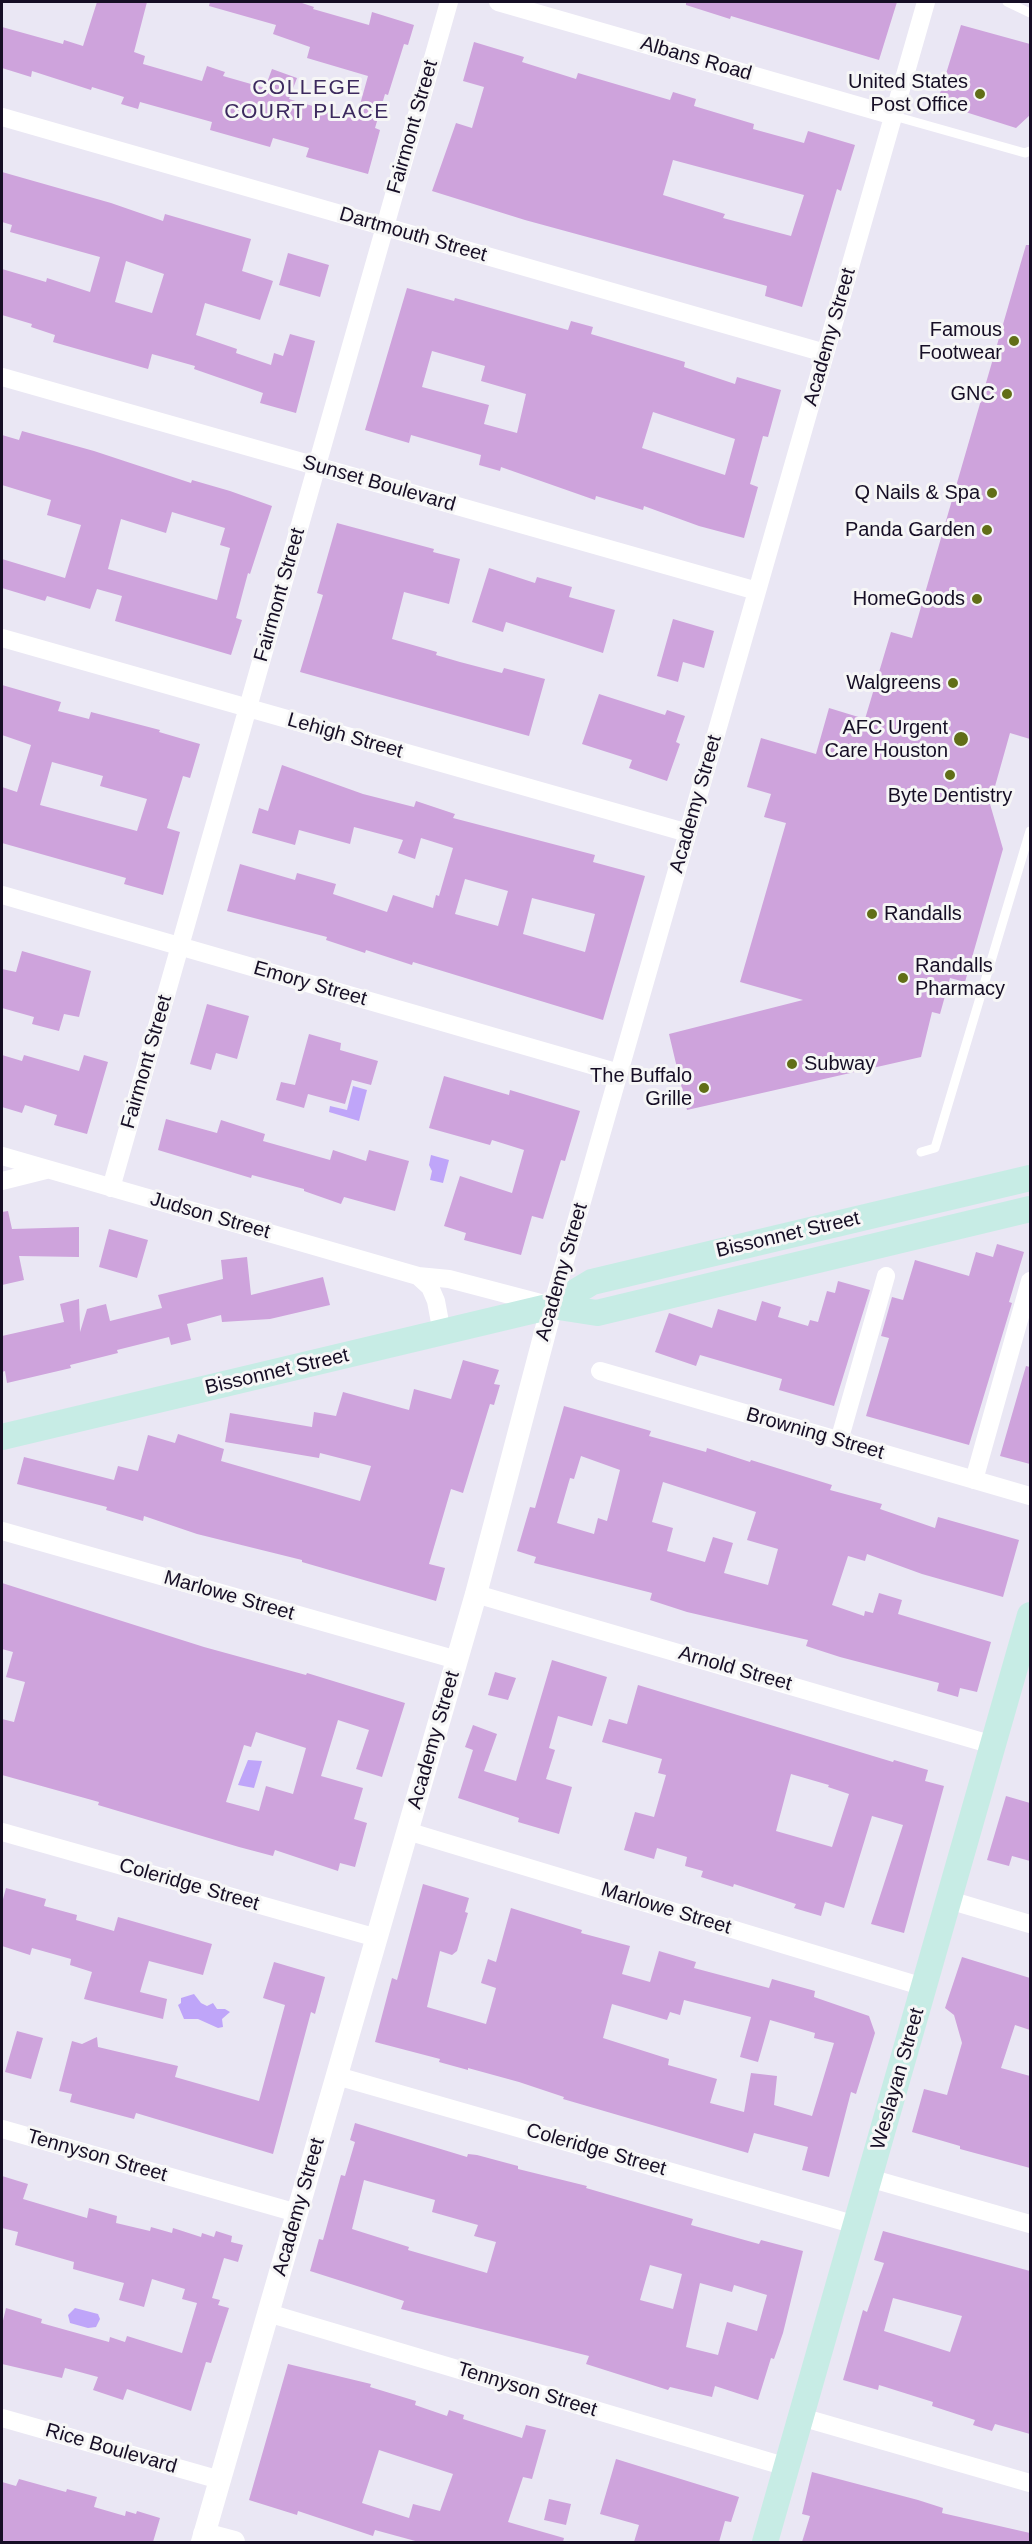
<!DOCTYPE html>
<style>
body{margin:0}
#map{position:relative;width:1032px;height:2544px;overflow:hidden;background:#eae7f4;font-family:Arial,sans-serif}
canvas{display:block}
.frame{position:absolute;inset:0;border:3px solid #160e25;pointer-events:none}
</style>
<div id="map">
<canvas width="1032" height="2544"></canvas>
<div class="frame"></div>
</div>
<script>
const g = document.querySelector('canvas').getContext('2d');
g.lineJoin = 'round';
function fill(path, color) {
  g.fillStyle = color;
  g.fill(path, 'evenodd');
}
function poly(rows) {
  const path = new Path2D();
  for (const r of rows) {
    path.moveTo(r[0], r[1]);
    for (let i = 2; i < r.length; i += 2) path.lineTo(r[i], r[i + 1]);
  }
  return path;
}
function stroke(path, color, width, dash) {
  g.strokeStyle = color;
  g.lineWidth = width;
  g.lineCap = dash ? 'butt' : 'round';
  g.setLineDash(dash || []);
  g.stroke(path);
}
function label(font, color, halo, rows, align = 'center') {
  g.font = font + ' Arial,sans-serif';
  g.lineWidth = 6;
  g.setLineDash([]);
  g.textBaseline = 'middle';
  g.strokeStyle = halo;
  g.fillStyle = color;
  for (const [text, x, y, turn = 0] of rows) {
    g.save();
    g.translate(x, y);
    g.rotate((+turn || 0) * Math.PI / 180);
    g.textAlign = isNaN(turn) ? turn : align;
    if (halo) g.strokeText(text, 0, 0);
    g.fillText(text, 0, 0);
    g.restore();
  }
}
fill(poly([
 [353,1086,367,1090,359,1121,329,1112,330,1106,347,1110],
 [431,1155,449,1160,443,1183,430,1180,432,1171,429,1165],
 [248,1760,262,1761,254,1788,238,1785],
 [194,1994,201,2003,207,2006,213,2003,217,2009,225,2009,230,2012,222,2019,223,2027,218,2028,198,2019,184,2019,178,2005,181,2003,181,1998],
 [75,2308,98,2314,100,2319,96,2327,88,2328,70,2323,68,2315]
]), '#bfa5f9');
fill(poly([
 [97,2,147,2,134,52,145,56,143,64,202,81,207,66,225,72,223,76,265,88,272,69,297,78,289,99,356,119,368,76,307,58,310,47,273,34,276,25,209,6,210,2,299,2,314,7,313,9,369,25,372,12,414,25,408,45,404,44,388,95,385,94,375,128,380,130,368,174,306,157,309,148,273,138,270,147,210,130,212,122,140,102,138,109,121,104,124,97,92,87,91,90,32,71,31,77,2,68,2,27,63,44,64,40,83,46],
 [686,2,897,2,879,60,731,16,730,19,686,5],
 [961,25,1030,44,1030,115,1016,128,937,103],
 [474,42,524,57,522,62,576,79,578,73,670,100,673,92,696,99,694,106,754,124,753,129,804,143,808,131,855,145,841,191,837,189,802,307,765,296,767,286,525,220,432,191,456,123,472,128,484,87,463,81],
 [673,160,804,195,791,236,723,218,725,214,663,195],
 [2,172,111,203,163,221,165,214,251,239,242,271,273,281,260,320,205,303,196,335,237,349,236,353,271,365,274,353,283,356,290,334,315,341,296,413,260,403,263,393,194,369,195,366,152,354,148,369,53,342,55,335,31,327,32,324,2,315,2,269,46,282,47,278,90,292,100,257,10,232,12,225,2,222],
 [126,261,164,274,152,313,115,302],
 [1026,245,1030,245,1030,739,1010,733,990,804,1003,849,965,982,950,978,940,1014,932,1012,921,1057,687,1110,669,1034,803,1000,740,982,786,823,764,817,771,794,747,787,761,738,816,754,829,708,865,719,891,632,912,638],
 [288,253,329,265,320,297,279,285],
 [407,288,454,301,455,298,568,330,571,321,593,327,591,334,685,362,684,367,735,384,737,377,781,390,768,437,763,436,750,484,758,487,744,538,699,526,644,506,643,510,596,496,595,500,501,467,500,471,479,465,481,455,411,435,409,443,365,430],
 [432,351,485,366,481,381,526,394,517,433,484,424,489,405,422,387],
 [653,412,735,439,725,475,642,448],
 [22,431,94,451,191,483,192,480,230,491,272,506,250,574,248,573,236,618,242,620,231,655,115,621,122,596,97,589,90,609,47,596,45,601,2,588,2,559,65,578,81,525,47,515,51,500,2,485,2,435,19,440],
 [172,512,225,528,220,545,230,548,217,600,108,569,121,519,166,533],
 [337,523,434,549,433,552,460,559,449,604,404,592,392,639,437,652,436,655,460,662,502,673,504,668,545,679,529,736,300,672,323,595,317,593],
 [489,568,535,583,537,577,572,587,569,597,615,610,603,653,506,622,503,632,472,622],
 [673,619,714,631,704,668,683,662,678,682,657,676],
 [2,685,61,702,58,711,89,719,91,712,160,730,159,732,200,744,190,778,183,776,167,828,180,832,163,895,124,884,126,878,2,843,2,787,17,792,31,745,2,735],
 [52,762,103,776,100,786,147,799,137,831,40,805],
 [599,694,665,715,667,710,685,716,676,742,680,744,667,781,629,768,632,760,582,744],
 [282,765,363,794,414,807,416,801,455,814,453,818,595,855,593,862,645,876,603,1020,413,962,412,965,366,950,365,953,326,940,327,937,227,911,240,864,295,880,297,873,336,884,333,894,387,912,393,895,433,908,436,895,439,896,453,848,421,838,415,859,398,853,403,840,354,827,350,844,299,830,295,845,252,833,259,808,268,811],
 [465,879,508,891,498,926,455,914],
 [532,898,595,914,585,952,523,934],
 [22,951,91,971,79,1017,64,1014,59,1031,32,1024,34,1017,2,1008,2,969,16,972],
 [207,1004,249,1016,237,1059,216,1053,211,1070,190,1064],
 [309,1034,341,1043,340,1050,378,1061,371,1085,352,1080,345,1104,308,1094,304,1108,276,1100,281,1082,295,1085],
 [2,1055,22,1061,24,1055,79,1071,84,1055,108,1062,87,1134,54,1125,57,1115,25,1105,22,1113,2,1107],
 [444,1076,509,1095,510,1090,580,1111,565,1161,561,1160,543,1219,532,1216,521,1255,464,1240,466,1233,444,1226,460,1176,512,1193,524,1150,492,1140,490,1145,429,1128],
 [166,1119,217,1133,221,1120,265,1134,263,1141,330,1160,333,1150,366,1161,369,1150,409,1161,395,1211,344,1197,341,1204,304,1191,304,1189,252,1175,251,1178,158,1150],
 [8,1211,12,1229,79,1227,79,1257,19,1256,24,1280,2,1285,2,1212],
 [109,1229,148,1240,137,1278,99,1267],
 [997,1244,1024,1252,1009,1302,1012,1303,969,1445,866,1416,889,1338,881,1336,892,1297,903,1300,915,1260,969,1276,976,1252,993,1257],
 [247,1257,251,1295,323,1277,330,1305,270,1319,222,1322,221,1315,187,1324,191,1340,171,1345,169,1337,117,1350,118,1353,70,1365,71,1368,7,1383,5,1371,2,1372,2,1336,64,1322,60,1304,79,1299,80,1332,87,1309,106,1304,110,1321,162,1308,158,1295,223,1279,221,1260],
 [838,1281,870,1290,834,1406,779,1390,782,1379,700,1355,696,1366,655,1352,669,1313,712,1328,718,1309,756,1321,762,1301,781,1307,778,1317,808,1326,810,1320,818,1322,827,1291,835,1293],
 [463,1360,499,1370,494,1384,500,1385,494,1405,490,1404,463,1493,451,1489,429,1564,445,1568,436,1601,302,1562,302,1560,197,1534,144,1516,143,1521,106,1510,107,1507,17,1484,24,1457,114,1480,118,1466,138,1471,148,1435,175,1443,178,1434,224,1449,221,1461,360,1501,371,1466,320,1453,319,1458,225,1442,230,1413,312,1427,314,1412,336,1416,343,1392,409,1410,414,1389,451,1399],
 [1026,1366,1030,1367,1030,1464,1000,1456],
 [564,1406,651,1431,649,1436,706,1452,707,1448,750,1462,751,1460,832,1485,830,1490,882,1504,880,1509,935,1528,938,1517,1019,1540,1003,1597,922,1574,867,1554,865,1561,848,1556,832,1605,864,1616,865,1611,873,1613,879,1593,902,1600,898,1614,991,1642,977,1692,960,1688,958,1697,937,1691,939,1683,840,1657,806,1646,808,1640,687,1612,650,1600,652,1593,534,1563,536,1557,517,1551,530,1507,535,1508],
 [581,1456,620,1470,607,1521,598,1518,594,1534,557,1523,570,1478,574,1479],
 [663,1482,756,1512,747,1540,778,1549,768,1585,724,1573,733,1543,713,1537,705,1562,667,1551,673,1528,652,1522],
 [2,1583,204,1647,306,1675,307,1673,405,1703,382,1777,356,1769,369,1730,338,1720,321,1776,363,1788,354,1819,367,1823,355,1867,340,1863,338,1871,275,1850,273,1856,239,1847,98,1805,99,1802,2,1775,2,1719,14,1722,25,1682,6,1677,13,1652,2,1649],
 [256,1732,306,1748,293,1794,266,1786,259,1811,226,1802,244,1745,251,1747],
 [552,1660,607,1677,592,1726,558,1716,549,1748,555,1750,546,1779,572,1787,559,1834,518,1822,519,1818,458,1798,473,1750,465,1747,473,1725,497,1734,484,1771,516,1781],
 [495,1672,516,1678,508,1700,488,1695],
 [638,1685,893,1762,894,1760,928,1770,925,1781,944,1786,904,1933,871,1924,903,1825,872,1816,844,1908,825,1902,821,1916,794,1908,796,1904,734,1884,733,1887,701,1877,703,1871,685,1866,687,1857,657,1848,654,1859,624,1850,635,1812,654,1817,666,1775,658,1773,662,1759,602,1742,609,1719,627,1724],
 [791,1774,829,1785,828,1787,849,1794,832,1847,776,1831],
 [1006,1796,1030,1803,1030,1861,1012,1856,1009,1866,987,1860],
 [423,1884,469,1898,465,1912,468,1913,457,1951,452,1955,440,1951,427,2007,486,2024,496,1988,481,1983,488,1959,496,1962,511,1908,582,1930,581,1933,630,1946,622,1974,650,1982,659,1951,696,1962,694,1968,769,1988,772,1979,815,1991,814,1997,869,2016,875,2033,856,2094,851,2092,829,2177,802,2170,808,2147,754,2133,748,2153,563,2099,564,2097,519,2082,468,2068,468,2070,439,2062,440,2059,375,2042,392,1978,397,1980],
 [684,2000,751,2017,740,2057,758,2062,770,2020,815,2033,814,2038,834,2043,812,2116,774,2105,777,2076,751,2073,744,2112,710,2103,717,2079,668,2065,669,2059,603,2038,612,2004,667,2020,670,2012,680,2015],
 [6,1888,46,1899,44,1906,77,1915,76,1920,114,1931,118,1917,212,1944,203,1975,149,1961,140,1992,167,1999,163,2019,84,1999,92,1972,70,1965,71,1959,32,1948,30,1955,2,1946,2,1903],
 [962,1957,1030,1978,1030,2030,1015,2025,1001,2068,1030,2076,1030,2168,960,2149,960,2146,912,2132,924,2089,947,2095,962,2043,954,2015,945,2008],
 [274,1962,325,1977,315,2014,311,2012,273,2154,136,2113,134,2119,70,2102,72,2094,59,2091,72,2041,82,2044,97,2037,98,2047,178,2066,175,2077,259,2101,285,2005,263,1998],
 [17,2031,43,2038,31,2079,5,2072],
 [355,2123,467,2157,468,2154,477,2155,518,2166,518,2169,587,2186,586,2188,693,2219,691,2225,759,2244,761,2240,803,2251,783,2333,774,2359,771,2358,758,2400,715,2386,712,2397,670,2387,668,2390,586,2364,589,2356,401,2309,404,2301,310,2271,319,2239,323,2240,341,2175,345,2176,355,2142,350,2140],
 [364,2180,435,2200,432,2212,478,2225,474,2236,496,2242,487,2273,408,2250,409,2247,352,2229],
 [650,2265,682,2274,673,2309,640,2300],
 [700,2283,732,2292,734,2285,767,2295,757,2331,727,2322,718,2355,686,2347],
 [2,2176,28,2184,23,2199,87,2218,89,2208,117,2216,116,2223,150,2231,151,2227,172,2233,173,2228,201,2237,202,2233,214,2237,216,2231,232,2236,231,2242,243,2245,238,2262,224,2258,212,2298,220,2300,218,2305,229,2308,211,2363,206,2362,191,2411,127,2389,123,2400,93,2390,98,2377,65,2368,62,2378,2,2364,2,2325,6,2308,42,2319,41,2323,109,2342,110,2337,125,2342,127,2336,182,2353,197,2303,182,2299,185,2289,152,2279,144,2307,119,2300,124,2283,73,2269,74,2262,15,2245,18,2232,2,2228],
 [883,2231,1030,2271,1030,2434,995,2424,992,2431,973,2425,975,2420,932,2406,933,2402,879,2385,878,2390,843,2380,863,2310,867,2312,884,2263,874,2260],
 [893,2298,962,2316,950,2352,884,2331],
 [288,2364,371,2384,370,2387,416,2401,415,2405,447,2416,449,2410,464,2415,463,2419,522,2438,526,2425,546,2430,532,2479,523,2477,508,2522,564,2538,563,2542,419,2542,375,2530,373,2536,298,2511,297,2515,249,2500],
 [379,2450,453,2474,440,2511,413,2504,409,2518,362,2503],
 [616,2459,739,2497,731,2522,725,2521,719,2542,634,2542,639,2525,600,2514],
 [812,2472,918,2500,943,2508,942,2513,1030,2533,1030,2542,802,2542,810,2516,802,2514],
 [19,2479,66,2492,67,2489,97,2497,94,2507,125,2516,126,2511,136,2514,137,2511,160,2518,153,2542,2,2542,2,2482,16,2486],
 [549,2499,571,2504,566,2525,544,2520]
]), '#cea3dc');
stroke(poly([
 [1007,2,1030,13],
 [894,116,1025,153,1030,151],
 [921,1152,935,1148,1030,831]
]), '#fff', 9);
stroke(poly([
 [498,2,894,116],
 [2,117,825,353],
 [2,377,757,591],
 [2,638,688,833],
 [2,895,619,1073],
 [2,1156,418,1276,449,1279,552,1306,926,2],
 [2,1181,46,1170],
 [111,1188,449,2],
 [418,1276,430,1287,436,1301,442,1333],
 [600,1371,1030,1496],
 [839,1441,886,1276],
 [974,1480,1030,1281],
 [2,1531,457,1660],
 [476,1594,993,1745],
 [407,1831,924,1987],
 [2,1832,377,1938],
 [949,1900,1030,1924],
 [337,2076,856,2225],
 [2,2129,297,2213],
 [869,2178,1030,2224],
 [268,2313,787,2467],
 [801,2417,1030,2483],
 [2,2418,220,2480]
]), '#fff', 18);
stroke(poly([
 [204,2534,234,2542],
 [202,2542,476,1594,552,1306]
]), '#fff', 22);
stroke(poly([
 [552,1306,597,1313,1030,1209],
 [2,1437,552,1306,592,1282,1030,1178],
 [765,2542,1030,1615]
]), '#c7ece5', 26);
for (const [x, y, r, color] of [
 [980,94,6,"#616e17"],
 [1014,341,6,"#616e17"],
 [1007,394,6,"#616e17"],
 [992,493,6,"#616e17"],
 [987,530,6,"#616e17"],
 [977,599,6,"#616e17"],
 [953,683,6,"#616e17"],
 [961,739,8,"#616e17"],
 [950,775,6,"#616e17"],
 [872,914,6,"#616e17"],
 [903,978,6,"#616e17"],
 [792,1064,6,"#616e17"],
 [704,1088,6,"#616e17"]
]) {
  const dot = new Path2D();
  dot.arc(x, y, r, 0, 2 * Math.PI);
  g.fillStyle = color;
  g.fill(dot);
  stroke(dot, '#f6f6f6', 2);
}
label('20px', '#160e25', '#f6f6f6', [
 ["Albans Road",696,59,16],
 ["Fairmont Street",413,127,-74],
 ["Dartmouth Street",413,235,16],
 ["Academy Street",830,337,-74],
 ["Sunset Boulevard",379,484,16],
 ["Fairmont Street",280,595,-74],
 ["Lehigh Street",345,736,16],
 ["Academy Street",696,804,-74],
 ["Emory Street",310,984,16],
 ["Fairmont Street",147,1062,-74],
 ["Judson Street",210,1216,16],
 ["Bissonnet Street",788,1235,-13],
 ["Academy Street",562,1272,-74],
 ["Bissonnet Street",277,1372,-13],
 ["Browning Street",815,1434,16],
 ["Marlowe Street",229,1596,16],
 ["Arnold Street",735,1669,16],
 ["Academy Street",434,1740,-74],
 ["Coleridge Street",189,1885,16],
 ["Marlowe Street",666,1909,17],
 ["Weslayan Street",898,2079,-74],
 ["Coleridge Street",596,2150,16],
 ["Tennyson Street",97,2156,16],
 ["Academy Street",299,2207,-74],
 ["Tennyson Street",527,2390,17],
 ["Rice Boulevard",111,2449,16]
]);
label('20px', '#160e25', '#f6f6f6', [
 ["United States",968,82],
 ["Post Office",968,105],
 ["Famous",1002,330],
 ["Footwear",1002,353],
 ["GNC",995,394],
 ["Q Nails & Spa",980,493],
 ["Panda Garden",975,530],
 ["HomeGoods",965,599],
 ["Walgreens",941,683],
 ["AFC Urgent",948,728],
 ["Care Houston",948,751],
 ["Byte Dentistry",950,796,"center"],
 ["Randalls",884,914,"left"],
 ["Randalls",915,966,"left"],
 ["Pharmacy",915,989,"left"],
 ["Subway",804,1064,"left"],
 ["The Buffalo",692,1076],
 ["Grille",692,1099]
], 'right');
g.letterSpacing = '1.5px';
label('21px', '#3c295e', '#f6f6f6', [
 ["COLLEGE",307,88],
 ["COURT PLACE",307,112]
]);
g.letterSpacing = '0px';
</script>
